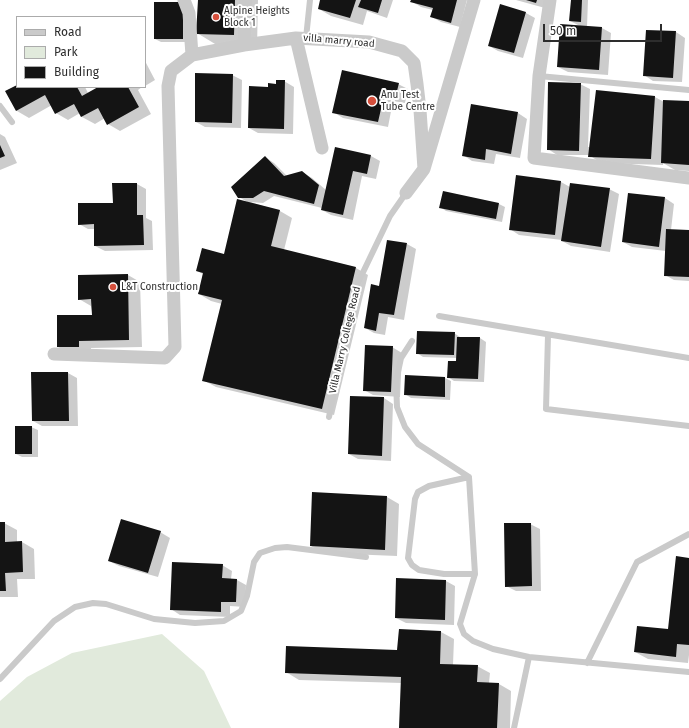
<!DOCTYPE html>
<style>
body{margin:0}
#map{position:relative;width:689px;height:728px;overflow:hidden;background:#fff;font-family:"Fira Sans",sans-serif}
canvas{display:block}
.legend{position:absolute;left:16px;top:16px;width:130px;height:72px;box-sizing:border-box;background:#fff;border:1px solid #ababab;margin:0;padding:5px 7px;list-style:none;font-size:12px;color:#2d2d2d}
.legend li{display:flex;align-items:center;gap:8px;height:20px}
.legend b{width:20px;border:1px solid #ababab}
.scale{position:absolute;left:543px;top:24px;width:119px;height:18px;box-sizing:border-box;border:2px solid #2d2d2d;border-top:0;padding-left:5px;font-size:12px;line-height:14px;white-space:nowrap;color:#2d2d2d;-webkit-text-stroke:3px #fff;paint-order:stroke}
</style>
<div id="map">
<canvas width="689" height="728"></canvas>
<ul class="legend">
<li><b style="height:5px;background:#cacaca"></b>Road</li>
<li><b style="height:11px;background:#e1eadc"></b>Park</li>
<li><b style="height:11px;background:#141414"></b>Building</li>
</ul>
<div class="scale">50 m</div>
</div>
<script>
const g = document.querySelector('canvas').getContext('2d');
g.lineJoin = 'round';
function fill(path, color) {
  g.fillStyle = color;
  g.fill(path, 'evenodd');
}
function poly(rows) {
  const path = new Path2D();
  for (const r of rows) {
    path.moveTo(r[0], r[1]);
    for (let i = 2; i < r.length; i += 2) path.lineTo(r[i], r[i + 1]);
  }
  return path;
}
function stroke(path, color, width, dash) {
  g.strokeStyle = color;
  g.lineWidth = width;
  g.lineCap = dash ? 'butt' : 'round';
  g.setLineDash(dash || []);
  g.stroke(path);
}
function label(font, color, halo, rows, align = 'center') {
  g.font = font + ' "Fira Sans",sans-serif';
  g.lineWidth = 4;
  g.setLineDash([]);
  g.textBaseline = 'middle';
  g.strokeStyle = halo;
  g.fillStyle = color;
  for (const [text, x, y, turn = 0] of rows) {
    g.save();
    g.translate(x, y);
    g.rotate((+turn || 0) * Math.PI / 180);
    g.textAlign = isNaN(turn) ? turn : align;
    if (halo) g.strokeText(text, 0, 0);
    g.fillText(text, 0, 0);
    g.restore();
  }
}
fill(poly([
 [162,634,204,671,231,728,0,728,0,701,27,677,72,653]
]), '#e1eadc');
fill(poly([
 [199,0,258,0,257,48,220,47,197,33],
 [321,0,393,0,387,18,367,11,363,25,331,16,319,9],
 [412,0,467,0,460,27,441,22,432,17,433,10,421,7,411,1],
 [516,0,547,0,545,8],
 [572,0,588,0,587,27,602,28,611,33,608,75,568,72,558,67,580,26,570,21],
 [182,3,189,42,161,42,155,39],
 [501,5,526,13,535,18,523,58,498,51,489,46],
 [676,32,685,38,682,82,653,81,644,75],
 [145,61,155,80,145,86],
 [232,75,242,80,241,128,205,127,196,122],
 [284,81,294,87,293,134,258,133,249,128,269,88],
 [398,84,408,89,405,103,393,101,388,127,343,118,333,112],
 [580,84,590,89,588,147,590,147,655,97,664,102,689,102,689,171,675,170,663,163,663,165,601,163,589,155,557,155,548,149],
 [17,86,17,87,85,87,88,93,100,87,142,87,138,90,151,114,120,131,108,124,105,118,95,124,82,117,80,113,68,120,56,113,52,105,29,118,17,111,6,92],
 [518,113,527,119,520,158,496,154,494,164,472,161,463,155],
 [0,134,5,137,17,163,0,170],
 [371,156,380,161,376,179,362,176,353,220,331,215,322,210,322,208,274,196,263,203,250,202,280,211,292,218,284,250,356,268,368,275,334,415,216,387,203,380,222,304,211,301,199,294,203,274,197,271,225,255,249,203,239,197,265,157,274,163,287,176,302,172,312,178,326,190],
 [516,177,561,182,570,187,609,189,619,194,610,252,571,246,562,241,562,240,519,235,510,229],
 [137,184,146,189,146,218,152,221,153,250,105,251,95,246,95,229,88,229,79,224,114,204],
 [629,194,665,198,674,204,671,230,689,231,689,281,674,280,665,275,666,251,632,247,623,242],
 [499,204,505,207,502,222,446,211,440,207],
 [407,244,416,249,404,320,388,317,385,335,374,333,365,328,380,287],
 [128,275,140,282,142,347,91,348,91,353,71,354,58,347,93,316,91,306,79,299],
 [454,333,460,337,460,338,480,338,486,342,484,382,454,381,448,377,457,362,458,358,423,357,417,353],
 [392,347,402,353,400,397,373,395,364,390],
 [68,373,77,378,78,426,42,426,33,421],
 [445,378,451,381,450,400,411,398,405,394],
 [351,397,384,398,393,404,391,461,358,459,349,454],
 [31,427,38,430,38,457,22,457,16,454],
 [313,493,387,497,399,504,397,556,323,553,311,546],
 [0,523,4,523,17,530,17,542,22,542,34,549,35,579,17,579,18,597,0,597],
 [530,524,540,529,541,591,516,591,506,586],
 [160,532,170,538,158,577,119,566,109,561],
 [689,559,689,655,688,663,648,659,635,652,669,631],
 [222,565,232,571,231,579,237,580,246,585,245,607,230,606,230,617,180,615,171,609],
 [446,581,455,586,454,625,406,623,396,618],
 [399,630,441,632,454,639,453,665,477,666,490,673,489,683,499,684,511,691,510,728,400,728,402,683,299,680,286,672,398,651]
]), '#0003');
fill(poly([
 [198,0,235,0,234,35,196,34],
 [320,0,356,0,350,18,318,9],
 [361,0,382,0,378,13,358,7],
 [411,0,457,0,451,23,430,17,433,8,410,2],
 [526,0,537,0,536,3],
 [571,0,582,0,581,22,569,21],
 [154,2,183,2,183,39,154,39],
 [500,4,526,12,514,53,488,46],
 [560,24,602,27,599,70,557,67],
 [646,30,676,31,673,78,643,76],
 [342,70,399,83,395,99,384,96,378,122,332,113],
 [195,73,233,74,232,123,195,122],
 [276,80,285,80,284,129,248,128,249,86,268,87,268,83,276,84],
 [548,82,581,83,579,151,547,150],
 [17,85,17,87,77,87,82,96,98,87,128,87,139,107,107,125,98,108,81,117,74,104,55,114,45,95,16,111,5,91],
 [596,90,655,96,651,159,588,157],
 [663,100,689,101,689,165,661,163],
 [471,104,518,112,511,154,486,149,485,160,462,156],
 [0,145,5,156,0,158],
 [335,147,371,155,367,174,353,171,343,215,321,210],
 [265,156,284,176,302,171,319,185,314,204,264,191,253,198,238,198,231,187],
 [516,175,561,181,555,235,509,230],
 [112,183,137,183,137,215,143,215,144,245,94,246,94,224,78,225,78,203,113,203],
 [570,183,610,188,601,247,561,241],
 [443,191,499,203,496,219,439,208],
 [628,193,665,197,659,247,622,242],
 [237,199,280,210,271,246,356,267,322,409,202,381,222,300,198,294,203,273,196,271,202,248,224,254],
 [666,229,689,230,689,277,664,276],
 [387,240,407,243,394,315,379,313,376,331,364,328,371,284,379,286],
 [128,274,129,340,79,341,79,347,57,347,57,315,92,315,91,299,78,300,78,275],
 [417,331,455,332,454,355,416,354],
 [457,337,480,337,478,379,447,378,448,361,456,361],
 [365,345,393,346,391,392,363,391],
 [31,372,68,372,69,421,32,421],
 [405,375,445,377,445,397,404,395],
 [350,396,384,397,382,456,348,454],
 [15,426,32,426,32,454,15,454],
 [312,492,387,496,385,550,310,546],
 [121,519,161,531,148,573,108,561],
 [0,522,5,522,5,542,22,541,23,572,5,573,6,591,0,591],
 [504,523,531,523,532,586,505,587],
 [676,556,689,558,689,645,677,644,676,657,634,652,637,626,668,629],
 [172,562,223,564,222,578,237,579,236,602,221,602,221,612,170,610],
 [396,578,446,580,445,620,395,618],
 [399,629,441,631,440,664,478,665,477,682,499,683,497,728,399,728,401,677,285,673,286,646,397,650]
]), '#141414');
stroke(poly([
 [306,38,310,0],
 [539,76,689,90],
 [0,106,12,122],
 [439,316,689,358],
 [548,335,546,409,689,426],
 [412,341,401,358,396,381,397,407,405,427,418,444,469,477,475,574],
 [329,417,355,289,390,216,406,193],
 [469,477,429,486,418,492,415,499,408,558,412,565,419,570,444,574,475,574,460,624,464,634,473,641,493,649,529,657,689,672],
 [587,663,637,562,689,534],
 [0,679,54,621,75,607,93,603,106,604,154,619,195,623,224,621,241,611,247,596,254,562,260,553,275,548,287,547,366,557],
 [514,728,529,657]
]), '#cacaca', 6);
stroke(poly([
 [184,0,189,13,192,55],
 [550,0,539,76,534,158,689,178],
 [296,38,322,148],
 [244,45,246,0],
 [406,193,424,169,474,0],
 [54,354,165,358,175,347,168,86,171,71,192,55,244,45,296,38,369,42,402,51,414,63,417,84,420,110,424,169]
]), '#cacaca', 13);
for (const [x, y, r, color] of [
 [216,17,4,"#d6503d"],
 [372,101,5,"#d6503d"],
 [113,287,4,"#d6503d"]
]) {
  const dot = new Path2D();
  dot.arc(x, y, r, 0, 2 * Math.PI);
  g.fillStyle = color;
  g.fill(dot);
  stroke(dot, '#fff', 1.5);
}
label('10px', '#2d2d2d', '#fff', [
 ["Alpine Heights",224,11],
 ["Block 1",224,23],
 ["Anu Test",381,95],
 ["Tube Centre",381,107],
 ["L&T Construction",121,287]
], 'left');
label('10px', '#2d2d2d', '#fff', [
 ["villa marry road",339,41,5],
 ["Villa Marry College Road",345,340,-77]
]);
</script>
